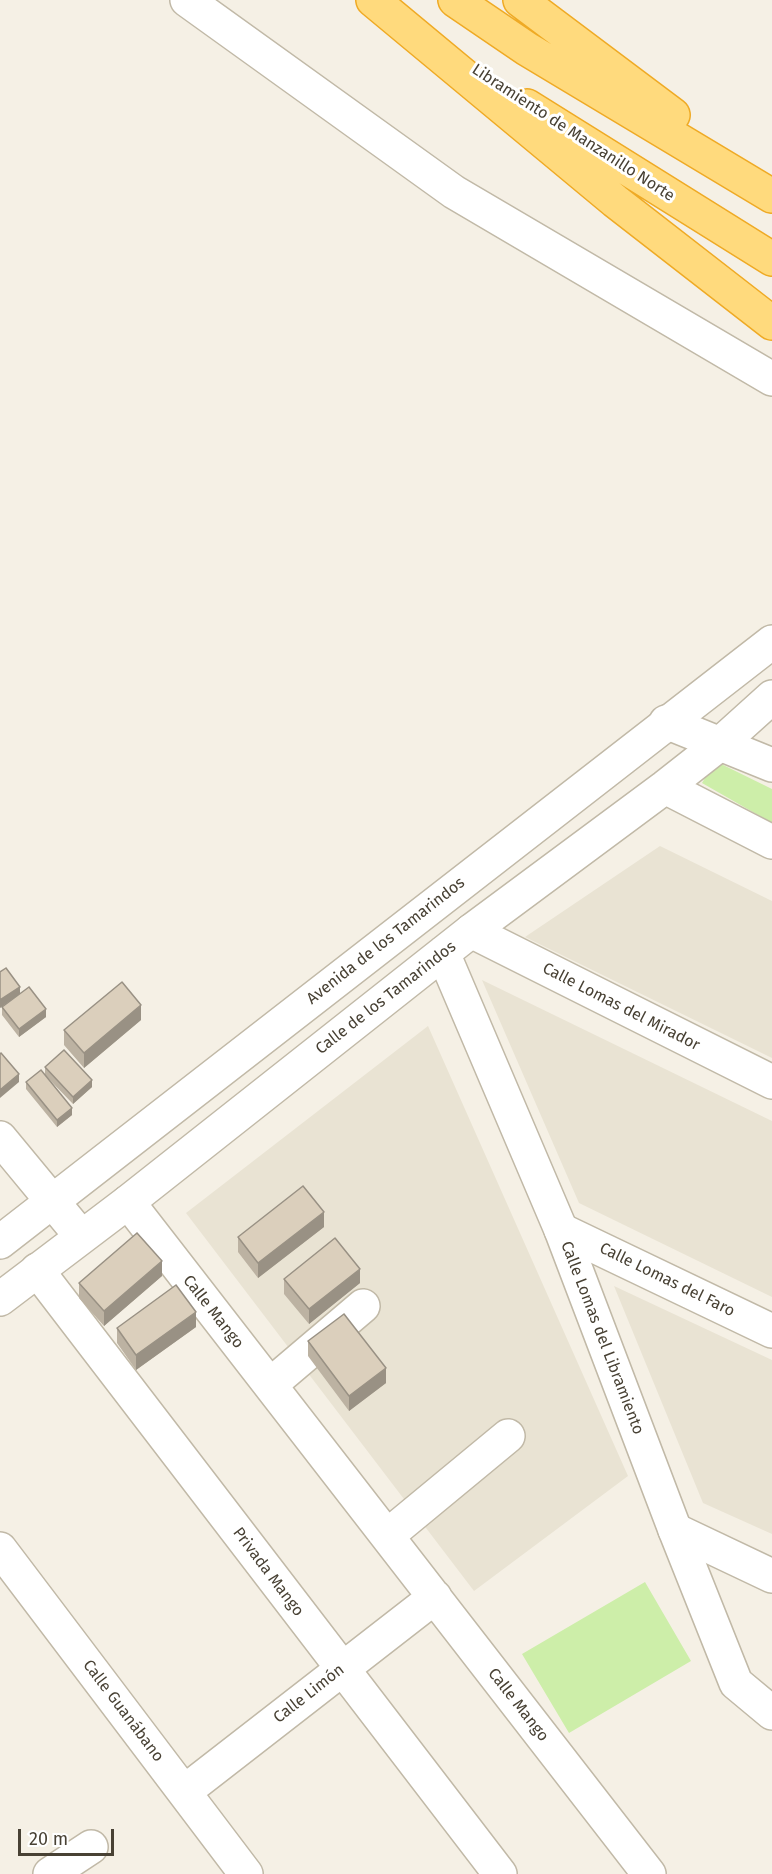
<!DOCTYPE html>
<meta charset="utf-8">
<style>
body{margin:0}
#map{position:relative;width:772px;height:1874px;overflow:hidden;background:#f5f0e5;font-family:"Fira Sans",sans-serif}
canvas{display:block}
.scale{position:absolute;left:18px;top:1829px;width:96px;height:27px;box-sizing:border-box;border:3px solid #484134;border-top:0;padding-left:8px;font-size:18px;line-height:21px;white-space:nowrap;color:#484134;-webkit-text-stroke:4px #fff;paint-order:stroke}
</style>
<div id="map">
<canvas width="772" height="1874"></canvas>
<div class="scale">20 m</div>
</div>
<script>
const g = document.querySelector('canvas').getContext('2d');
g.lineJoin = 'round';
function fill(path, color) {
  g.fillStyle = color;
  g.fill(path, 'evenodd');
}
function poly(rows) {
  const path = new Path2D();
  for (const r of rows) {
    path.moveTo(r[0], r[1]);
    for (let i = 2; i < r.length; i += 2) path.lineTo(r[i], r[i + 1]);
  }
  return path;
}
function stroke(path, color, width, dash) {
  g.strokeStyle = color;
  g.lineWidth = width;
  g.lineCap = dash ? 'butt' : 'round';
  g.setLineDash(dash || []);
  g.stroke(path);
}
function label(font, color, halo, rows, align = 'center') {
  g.font = font + ' "Fira Sans",sans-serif';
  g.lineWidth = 6;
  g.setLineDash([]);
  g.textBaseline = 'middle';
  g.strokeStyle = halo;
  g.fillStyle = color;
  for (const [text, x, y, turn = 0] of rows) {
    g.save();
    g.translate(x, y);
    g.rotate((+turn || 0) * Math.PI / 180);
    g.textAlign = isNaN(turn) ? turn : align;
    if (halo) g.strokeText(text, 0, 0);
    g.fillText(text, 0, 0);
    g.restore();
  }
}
fill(poly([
 [660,846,772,901,772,1058,525,937],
 [482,980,772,1121,772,1297,579,1203],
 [428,1026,628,1476,474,1591,186,1213],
 [614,1286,772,1360,772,1534,703,1503]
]), '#e9e3d3');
fill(poly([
 [715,761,772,789,772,823,702,783],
 [645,1582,691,1661,569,1733,522,1654]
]), '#cdeea9');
const minor = poly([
 [187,0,454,192,772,379],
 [666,722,772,765],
 [471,931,772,1082],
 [0,1138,81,1236],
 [128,1202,649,1874],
 [561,1230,772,1331],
 [37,1270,500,1874],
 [270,1385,363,1306],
 [675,1530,772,1576],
 [387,1536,508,1436],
 [0,1549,246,1874],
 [184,1792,435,1597],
 [50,1874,91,1847]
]);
const tertiary = poly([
 [665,787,772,842],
 [443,953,561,1230,675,1530,736,1683,772,1713],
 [0,1242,772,642],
 [0,1299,128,1202,471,931,665,787,721,743,772,697]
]);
const trunk = poly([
 [373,0,615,201,772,323],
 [455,0,527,49,772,196],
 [520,0,673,115],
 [527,106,772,259]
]);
stroke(minor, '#c1b9a7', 36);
stroke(tertiary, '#c1b9a7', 36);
stroke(trunk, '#efaa25', 36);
stroke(minor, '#fff', 33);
stroke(tertiary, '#fff', 33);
stroke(trunk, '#ffda7d', 33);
fill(poly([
 [20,994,46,1017,19,1037,2,1015,2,1007],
 [141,1020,84,1068,64,1045,64,1030],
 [45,1067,92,1087,73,1104,45,1075],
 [26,1082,72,1115,57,1127,26,1089],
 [324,1227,258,1278,238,1252,238,1237],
 [162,1276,104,1326,79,1298,79,1283],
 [284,1279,360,1283,309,1324,284,1294],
 [196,1327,136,1370,117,1343,117,1328],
 [308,1341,386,1383,349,1411,308,1356]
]), '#bcb2a2');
fill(poly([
 [20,987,20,994,0,1008,0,1000],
 [141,1005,141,1020,84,1068,84,1053],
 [46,1009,46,1017,19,1037,19,1029],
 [19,1074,19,1082,0,1098,0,1090],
 [92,1080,92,1087,73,1104,73,1097],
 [72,1108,72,1115,57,1127,57,1120],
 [324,1212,324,1227,258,1278,258,1263],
 [162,1261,162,1276,104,1326,104,1311],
 [360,1269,360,1283,309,1324,309,1309],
 [196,1312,196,1327,136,1370,136,1355],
 [386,1368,386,1383,349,1411,349,1396]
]), '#999184');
const building = poly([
 [6,968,20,987,0,1000,0,972,6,968],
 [122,982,141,1005,84,1053,64,1030,122,982],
 [29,987,46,1009,19,1029,2,1007,29,987],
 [64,1050,92,1080,73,1097,45,1067,64,1050],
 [1,1053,19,1074,0,1090,0,1054,1,1053],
 [41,1070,72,1108,57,1120,26,1082,41,1070],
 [303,1186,324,1212,258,1263,238,1237,303,1186],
 [137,1233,162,1261,104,1311,79,1283,137,1233],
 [335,1238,360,1269,309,1309,284,1279,335,1238],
 [176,1285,196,1312,136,1355,117,1328,176,1285],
 [344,1314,386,1368,349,1396,308,1341,344,1314]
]);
fill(building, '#dbcfbc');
stroke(building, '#999184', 1.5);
label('16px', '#484134', '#fff', [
 ["Libramiento de Manzanillo Norte",573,133,33],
 ["Avenida de los Tamarindos",386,941,-38],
 ["Calle de los Tamarindos",386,998,-38],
 ["Calle Lomas del Mirador",621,1007,27],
 ["Calle Lomas del Faro",667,1280,26],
 ["Calle Mango",213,1312,52],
 ["Calle Lomas del Libramiento",602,1338,69],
 ["Privada Mango",268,1572,53],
 ["Calle Limón",309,1694,-38],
 ["Calle Mango",518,1705,52],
 ["Calle Guanábano",123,1711,53]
]);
</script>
